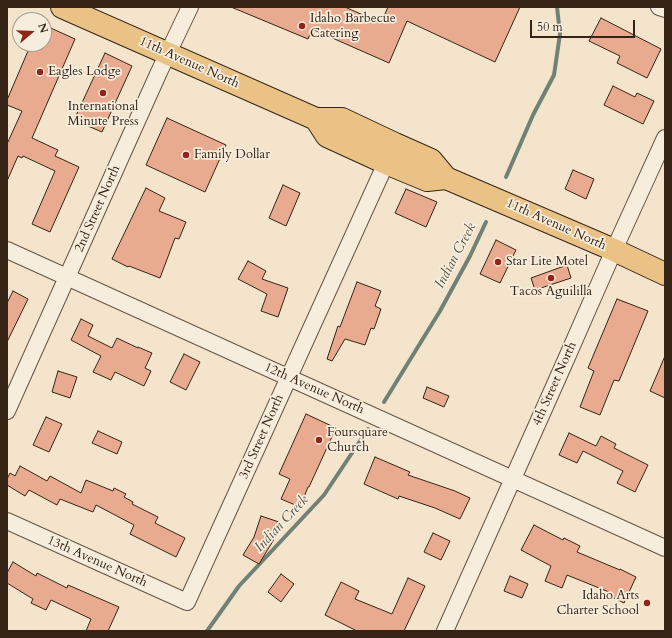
<!DOCTYPE html>
<style>
body{margin:0}
#map{position:relative;width:672px;height:638px;overflow:hidden;background:#f3e4cb;font-family:Cardo,serif}
canvas{display:block}
.frame{position:absolute;inset:0;border:8px solid #352416;pointer-events:none}
.north{position:absolute;left:12px;top:12px;width:40px;height:40px;box-sizing:border-box;background:#f7eddd;border:1px solid #a99d8d;border-radius:50%;rotate:71deg;font-size:11px;font-weight:700;line-height:16px;text-align:center;color:#352416}
.north::after{content:'';display:block;margin:auto;width:14px;height:18px;background:#8f2418;clip-path:polygon(50% 0,100% 100%,50% 72%,0 100%)}
.scale{position:absolute;left:530px;top:20px;width:105px;height:18px;box-sizing:border-box;border:2px solid #352416;border-top:0;padding-left:5px;font-size:12px;line-height:14px;white-space:nowrap;color:#352416;-webkit-text-stroke:3px #f7eddd;paint-order:stroke}
</style>
<div id="map">
<canvas width="672" height="638"></canvas>
<div class="frame"></div>
<div class="north">N</div>
<div class="scale">50 m</div>
</div>
<script>
const g = document.querySelector('canvas').getContext('2d');
g.lineJoin = 'round';
function poly(rows) {
  const path = new Path2D();
  for (const r of rows) {
    path.moveTo(r[0], r[1]);
    for (let i = 2; i < r.length; i += 2) path.lineTo(r[i], r[i + 1]);
  }
  return path;
}
function stroke(path, color, width, dash) {
  g.strokeStyle = color;
  g.lineWidth = width;
  g.lineCap = dash ? 'butt' : 'round';
  g.setLineDash(dash || []);
  g.stroke(path);
}
function fill(path, color) {
  g.fillStyle = color;
  g.fill(path, 'evenodd');
}
function label(font, color, halo, rows, align = 'center') {
  g.font = font + ' Cardo,serif';
  g.lineWidth = 3.5;
  g.setLineDash([]);
  g.textBaseline = 'middle';
  g.strokeStyle = halo;
  g.fillStyle = color;
  for (const [text, x, y, turn = 0] of rows) {
    g.save();
    g.translate(x, y);
    g.rotate((+turn || 0) * Math.PI / 180);
    g.textAlign = isNaN(turn) ? turn : align;
    if (halo) g.strokeText(text, 0, 0);
    g.fillText(text, 0, 0);
    g.restore();
  }
}
stroke(poly([
 [506,177,533,115,554,75,560,34,557,7],
 [384,402,440,311,470,256,486,222],
 [207,631,239,586,324,495,368,429]
]), '#728176', 4);
const building = poly([
 [231,7,345,7,381,23,388,7,520,7,495,62,407,21,389,63,312,29,308,39,231,7],
 [601,18,661,49,647,78,617,63,620,56,589,41,601,18],
 [44,25,75,39,32,138,58,150,55,156,79,167,50,232,32,224,55,171,23,156,22,158,18,156,7,181,7,144,22,111,7,105,7,100,31,44,44,44,44,25],
 [105,53,132,66,102,132,74,120,105,53],
 [613,86,635,97,637,93,654,101,643,124,604,105,613,86],
 [167,118,226,145,205,192,146,165,167,118],
 [573,170,594,179,586,199,565,189,573,170],
 [283,185,300,193,286,226,269,218,283,185],
 [146,188,165,198,159,211,186,222,179,239,175,238,160,278,129,266,128,267,112,259,146,188],
 [406,189,437,202,426,227,395,213,406,189],
 [496,240,516,250,500,283,480,274,496,240],
 [248,261,266,271,262,279,288,288,278,317,261,311,267,294,238,279,248,261],
 [567,265,571,278,535,290,531,278,567,265],
 [357,282,381,291,375,306,381,309,374,329,371,328,365,345,345,339,332,361,327,359,338,326,340,327,357,282],
 [13,291,28,299,7,342,7,303,13,291],
 [617,299,648,311,619,381,614,380,600,415,580,407,594,371,588,368,617,299],
 [81,319,93,325,88,336,112,348,117,338,138,348,138,347,152,353,145,368,151,371,144,386,115,372,111,380,93,372,101,356,71,340,81,319],
 [184,354,200,362,186,390,170,382,184,354],
 [665,356,665,398,650,391,665,356],
 [58,371,77,377,70,398,52,392,58,371],
 [427,387,449,396,444,407,423,398,427,387],
 [306,414,336,428,309,487,308,487,300,507,281,499,290,479,279,474,306,414],
 [46,417,62,424,49,452,33,445,46,417],
 [98,431,122,442,117,454,92,443,98,431],
 [569,433,596,446,601,436,616,444,614,448,648,465,635,492,617,483,623,471,583,451,577,463,559,455,569,433],
 [375,457,410,472,408,475,455,491,470,498,460,519,435,508,399,496,398,499,364,484,375,457],
 [20,466,47,481,50,476,81,493,86,480,113,491,114,488,126,494,124,497,133,502,132,504,158,517,155,523,185,538,176,557,130,534,134,525,96,505,93,512,60,499,57,505,29,490,25,496,7,485,7,479,10,473,15,476,20,466],
 [261,516,279,522,273,541,259,564,243,555,254,537,261,516],
 [534,525,563,540,564,538,580,546,577,552,620,570,620,569,636,577,624,603,608,595,609,592,567,575,562,588,545,581,551,566,521,550,534,525],
 [433,533,450,541,441,560,424,552,433,533],
 [13,562,36,576,37,573,67,588,68,585,119,607,108,631,86,631,91,619,51,600,46,610,31,603,33,599,7,583,7,573,13,562],
 [281,574,294,584,281,602,268,592,281,574],
 [510,576,528,584,522,598,504,591,510,576],
 [408,578,425,586,404,631,357,631,325,615,341,582,359,591,355,599,392,614,408,578]
]);
fill(building, '#e9ab8f');
stroke(building, '#352416', 1);
const street = poly([
 [659,7,665,9],
 [7,250,665,548],
 [7,411,159,72,190,7],
 [7,521,187,602,386,163],
 [445,631,564,364,614,250,665,138]
]);
const primary = poly([
 [62,7,316,119,342,119,395,144,431,160,446,178,614,250,665,274],
 [316,119,327,136,386,163,427,180,446,178]
]);
stroke(street, '#645443', 18);
stroke(primary, '#352416', 24);
stroke(street, '#f7eddd', 16);
stroke(primary, '#eac286', 22);
for (const [x, y, r, color] of [
 [302,26,4,"#8f2418"],
 [40,72,4,"#8f2418"],
 [103,93,4,"#8f2418"],
 [186,155,4,"#8f2418"],
 [498,262,4,"#8f2418"],
 [551,278,4,"#8f2418"],
 [319,440,4,"#8f2418"],
 [647,603,4,"#8f2418"]
]) {
  const dot = new Path2D();
  dot.arc(x, y, r, 0, 2 * Math.PI);
  g.fillStyle = color;
  g.fill(dot);
  stroke(dot, '#f7eddd', 1.5);
}
label('13px', '#352416', '#f7eddd', [
 ["Idaho Barbecue",310,19],
 ["Catering",310,34],
 ["Eagles Lodge",48,72],
 ["International",103,107,"center"],
 ["Minute Press",103,122,"center"],
 ["Family Dollar",194,155],
 ["Star Lite Motel",506,262],
 ["Tacos Aguililla",551,292,"center"],
 ["Foursquare",327,433],
 ["Church",327,448],
 ["Idaho Arts",639,596,"right"],
 ["Charter School",639,611,"right"]
], 'left');
label('13px', '#352416', '#f7eddd', [
 ["11th Avenue North",189,63,24],
 ["2nd Street North",98,209,-66],
 ["11th Avenue North",556,225,24],
 ["4th Street North",555,384,-66],
 ["12th Avenue North",314,389,24],
 ["3rd Street North",262,437,-66],
 ["13th Avenue North",97,562,24]
]);
label('italic 14px', '#545246', '#f7eddd', [
 ["Indian Creek",456,256,-62],
 ["Indian Creek",282,524,-47]
]);
</script>
